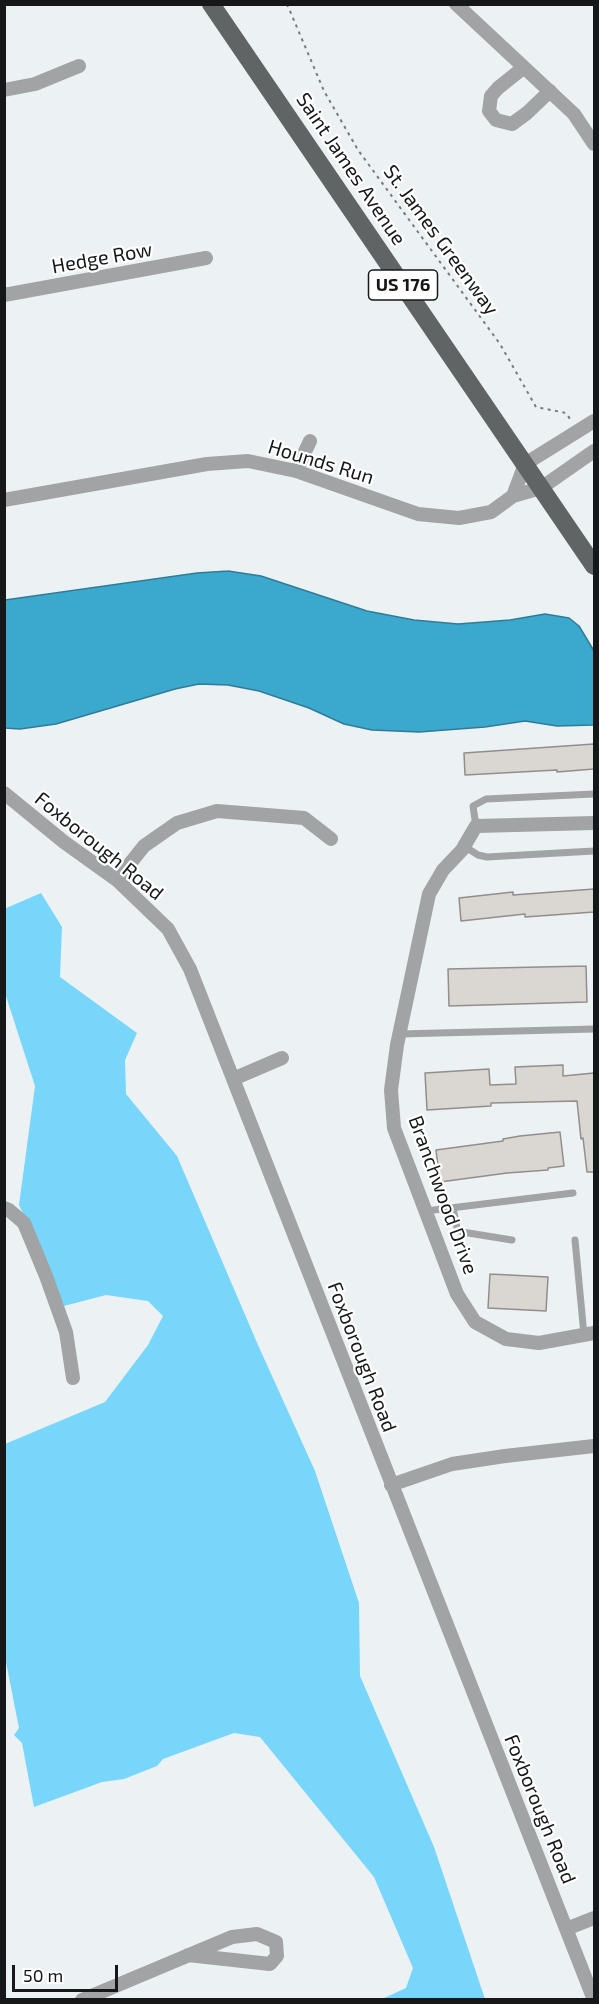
<!DOCTYPE html>
<style>
body{margin:0}
#map{position:relative;width:599px;height:2004px;overflow:hidden;background:#ecf1f4;font-family:"Exo 2",sans-serif}
canvas{display:block}
.frame{position:absolute;inset:0;border:6px solid #151718;pointer-events:none}
.scale{position:absolute;left:12px;top:1965px;width:106px;height:27px;box-sizing:border-box;border:3px solid #151718;border-top:0;padding-left:8px;font-size:18px;line-height:21px;white-space:nowrap;color:#151718;-webkit-text-stroke:4px #fff;paint-order:stroke}
</style>
<div id="map">
<canvas width="599" height="2004"></canvas>
<div class="frame"></div>
<div class="scale">50 m</div>
</div>
<script>
const g = document.querySelector('canvas').getContext('2d');
g.lineJoin = 'round';
function fill(path, color) {
  g.fillStyle = color;
  g.fill(path, 'evenodd');
}
function poly(rows) {
  const path = new Path2D();
  for (const r of rows) {
    path.moveTo(r[0], r[1]);
    for (let i = 2; i < r.length; i += 2) path.lineTo(r[i], r[i + 1]);
  }
  return path;
}
function stroke(path, color, width, dash) {
  g.strokeStyle = color;
  g.lineWidth = width;
  g.lineCap = dash ? 'butt' : 'round';
  g.setLineDash(dash || []);
  g.stroke(path);
}
function label(font, color, halo, rows, align = 'center') {
  g.font = font + ' "Exo 2",sans-serif';
  g.lineWidth = 4.5;
  g.setLineDash([]);
  g.textBaseline = 'middle';
  g.strokeStyle = halo;
  g.fillStyle = color;
  for (const [text, x, y, turn = 0] of rows) {
    g.save();
    g.translate(x, y);
    g.rotate((+turn || 0) * Math.PI / 180);
    g.textAlign = isNaN(turn) ? turn : align;
    if (halo) g.strokeText(text, 0, 0);
    g.fillText(text, 0, 0);
    g.restore();
  }
}
fill(poly([
 [41,893,62,927,60,977,137,1033,125,1060,126,1094,177,1156,258,1345,315,1471,359,1603,360,1676,434,1847,485,1999,382,1999,406,1988,413,1968,374,1877,260,1737,234,1733,163,1759,157,1766,124,1779,102,1782,34,1807,22,1743,14,1735,19,1728,5,1657,5,1444,105,1402,148,1345,163,1316,148,1301,106,1295,64,1306,19,1205,35,1086,5,993,4,909]
]), '#78d6fa');
const water = poly([
 [228,571,261,576,367,611,414,620,458,624,510,620,545,614,569,618,579,626,594,651,594,725,557,726,525,721,485,727,419,732,372,730,344,724,309,708,259,691,228,685,199,684,175,689,56,724,20,729,5,728,5,600,197,573,228,571]
]);
fill(water, '#3ba8ce');
stroke(water, '#307c97', 1.5);
const building = poly([
 [594,744,594,769,557,772,557,770,465,775,464,753,594,744],
 [594,889,594,912,525,917,525,914,461,921,459,898,513,892,513,895,594,889],
 [586,966,587,1002,449,1006,448,969,586,966],
 [563,1065,563,1076,594,1073,594,1172,587,1172,583,1138,581,1139,577,1101,491,1103,491,1106,427,1110,425,1073,489,1069,490,1085,516,1084,515,1067,563,1065],
 [560,1132,564,1166,548,1168,548,1170,507,1173,440,1182,436,1150,503,1141,503,1139,520,1136,560,1132],
 [490,1274,548,1277,546,1311,488,1308,490,1274]
]);
fill(building, '#dad6d2');
stroke(building, '#928e8b', 1.5);
stroke(poly([
 [287,4,324,91,358,150,500,344,536,407,566,413,570,419]
]), '#787b7d', 2, [3, 4.5]);
stroke(poly([
 [476,826,473,806,486,799,594,794],
 [464,846,478,855,487,857,594,851],
 [400,1034,594,1029],
 [453,1208,457,1228,462,1232,512,1240],
 [426,1211,573,1193],
 [575,1240,584,1335]
]), '#a1a3a4', 7);
stroke(poly([
 [456,4,574,114,594,144],
 [523,68,498,88,491,96,489,111,496,120,512,124,527,113,550,91],
 [4,90,35,84,79,66],
 [4,295,206,258],
 [296,471,310,441],
 [513,496,525,464,594,421],
 [4,500,207,464,248,461,296,471,418,514,459,518,491,512,513,496,541,488,594,451],
 [4,793,64,842,117,880,168,929,190,969,594,2000],
 [594,823,476,826,462,850,443,870,429,894,397,1045,391,1090,394,1128,457,1294,475,1322,506,1339,539,1343,594,1333],
 [117,880,144,846,177,823,217,811,304,818,331,839],
 [233,1079,282,1058],
 [4,1208,9,1210,24,1223,46,1276,66,1332,73,1378],
 [391,1485,452,1464,505,1456,594,1446],
 [566,1929,594,1918],
 [82,2000,232,1937,257,1934,276,1942,277,1956,270,1964,188,1955]
]), '#a1a3a4', 14);
stroke(poly([
 [211,4,594,566]
]), '#606465', 18);
for (const [x, y, w] of [
 [403,285,69]
]) {
  const box = new Path2D();
  box.roundRect(x - w / 2, y - 15, w, 30, 4.5);
  g.fillStyle = '#fff';
  g.fill(box);
  stroke(box, '#151718', 1.5);
}
label('bold 18px', '#151718', null, [
 ["US 176",403,285]
]);
label('20px', '#151718', '#fff', [
 ["Saint James Avenue",351,169,56],
 ["St. James Greenway",441,240,54],
 ["Hedge Row",102,258,-10],
 ["Hounds Run",321,462,17],
 ["Foxborough Road",99,846,39],
 ["Branchwood Drive",443,1195,70],
 ["Foxborough Road",362,1357,69],
 ["Foxborough Road",540,1809,68]
]);
</script>
